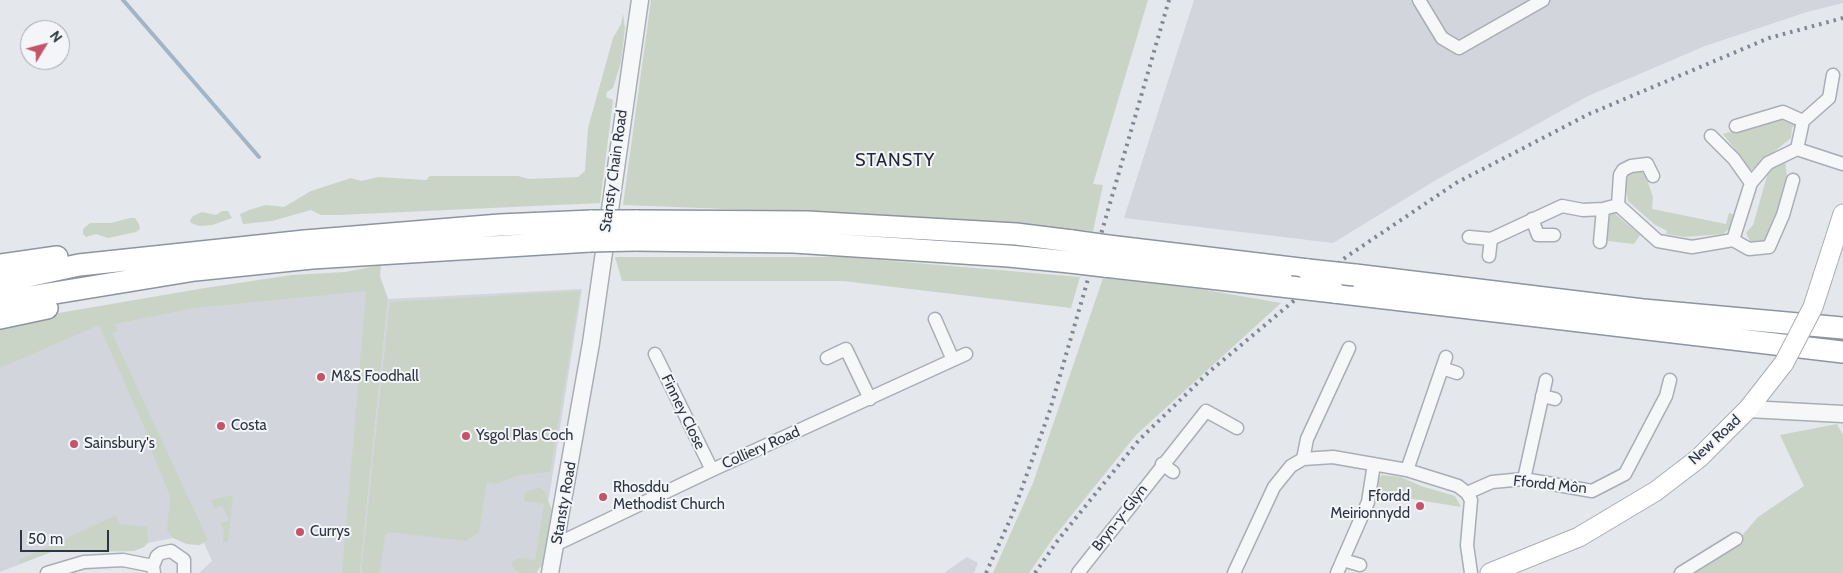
<!DOCTYPE html>
<meta charset="utf-8">
<style>
body{margin:0}
#map{position:relative;width:1843px;height:573px;overflow:hidden;background:#e4e7eb;font-family:Cabin,sans-serif}
canvas{display:block}
.north{position:absolute;left:20px;top:20px;width:50px;height:50px;box-sizing:border-box;background:#f3f5f8;border:1px solid #a4a8af;border-radius:50%;rotate:53deg;font-size:14px;font-weight:700;line-height:20px;text-align:center;color:#2d3542}
.north::after{content:'';display:block;margin:auto;width:18px;height:22px;background:#c55468;clip-path:polygon(50% 0,100% 100%,50% 72%,0 100%)}
.scale{position:absolute;left:20px;top:530px;width:89px;height:22px;box-sizing:border-box;border:2px solid #2d3542;border-top:0;padding-left:6px;font-size:15px;line-height:18px;white-space:nowrap;color:#2d3542;-webkit-text-stroke:4px #f3f5f8;paint-order:stroke}
</style>
<div id="map">
<canvas width="1843" height="573"></canvas>
<div class="north">N</div>
<div class="scale">50 m</div>
</div>
<script>
const g = document.querySelector('canvas').getContext('2d');
g.lineJoin = 'round';
function fill(path, color) {
  g.fillStyle = color;
  g.fill(path, 'evenodd');
}
function poly(rows) {
  const path = new Path2D();
  for (const r of rows) {
    path.moveTo(r[0], r[1]);
    for (let i = 2; i < r.length; i += 2) path.lineTo(r[i], r[i + 1]);
  }
  return path;
}
function stroke(path, color, width, dash) {
  g.strokeStyle = color;
  g.lineWidth = width;
  g.lineCap = dash ? 'butt' : 'round';
  g.setLineDash(dash || []);
  g.stroke(path);
}
function label(font, color, halo, rows, align = 'center') {
  g.font = font + ' Cabin,sans-serif';
  g.lineWidth = 4;
  g.setLineDash([]);
  g.textBaseline = 'middle';
  g.strokeStyle = halo;
  g.fillStyle = color;
  for (const [text, x, y, turn = 0] of rows) {
    g.save();
    g.translate(x, y);
    g.rotate((+turn || 0) * Math.PI / 180);
    g.textAlign = isNaN(turn) ? turn : align;
    if (halo) g.strokeText(text, 0, 0);
    g.fillText(text, 0, 0);
    g.restore();
  }
}
fill(poly([
 [1194,0,1843,0,1843,3,1807,12,1705,46,1588,96,1436,180,1333,243,1124,218],
 [380,276,353,573,199,573,212,561,204,543,199,545,187,544,173,538,148,543,134,551,51,552,0,572,0,335],
 [582,289,537,573,360,573,388,299],
 [967,557,978,563,974,573,944,573]
]), '#d2d6dc');
fill(poly([
 [651,0,1148,0,1093,184,1103,185,1093,231,856,214,623,205],
 [623,14,625,28,621,62,613,88,607,92,606,97,613,100,600,203,338,215,321,215,311,210,272,221,243,224,240,214,249,210,266,205,284,207,311,191,351,178,361,181,378,177,426,180,430,176,518,176,529,179,578,177,585,171,588,128,613,38,621,24],
 [1778,117,1794,121,1795,125,1792,128,1791,138,1749,172,1743,164,1745,162,1723,134],
 [1785,160,1788,185,1768,241,1754,243,1750,241,1746,233,1753,225,1756,215,1768,172,1773,165],
 [1632,171,1641,171,1645,174,1653,197,1652,209,1726,224,1729,213,1739,216,1735,224,1723,234,1684,237,1666,234,1667,231,1654,224,1628,201,1626,191,1623,190,1628,175],
 [222,211,228,211,232,218,212,225,199,226,191,223,190,220,193,216,202,212,216,215],
 [1613,212,1640,235,1634,244,1608,241,1605,237,1610,214],
 [130,218,135,218,139,224,140,229,136,232,108,238,96,234,86,237,83,234,83,229,90,223,111,223],
 [615,257,845,257,1080,277,1071,308,843,281,622,281],
 [381,265,380,276,388,299,360,573,342,573,366,291,195,308,115,324,118,331,112,333,208,540,199,545,187,544,173,538,167,530,170,496,147,440,149,438,99,325,0,368,0,323,205,288,292,275,345,272],
 [1103,278,1200,289,1281,303,1136,435,1054,537,1029,573,993,573,1033,483],
 [580,291,550,472,520,475,496,484,487,482,479,532,466,541,389,532,385,535,380,573,361,573,390,302],
 [1837,424,1843,435,1843,573,1685,573,1739,539,1758,517,1804,486,1780,435],
 [1382,475,1401,477,1421,486,1455,496,1461,507,1376,493,1375,481],
 [540,487,544,491,554,515,547,560,535,573,519,573,512,566,512,562,519,558,535,560,544,504,524,501,525,492],
 [233,495,228,542,223,542,224,531,221,524,229,520,222,506,214,508,211,500],
 [116,515,119,524,147,527,148,543,144,547,134,551,51,552,20,564,19,560]
]), '#cad4c6');
stroke(poly([
 [123,0,259,157]
]), '#a2b5c7', 4);
const minor = poly([
 [1419,0,1442,38,1459,48,1543,0],
 [1736,126,1783,112,1803,121],
 [1711,136,1734,159,1751,183],
 [1797,149,1803,121,1829,98,1833,75],
 [1618,205,1620,175,1623,170,1631,166,1647,164,1653,176],
 [1532,219,1538,235,1554,235],
 [1469,237,1491,239],
 [1733,240,1749,249,1769,247,1783,215,1793,180],
 [1600,242,1603,209],
 [1489,256,1491,239,1562,206,1583,210,1603,209,1618,205,1658,241,1692,247,1733,240,1751,183,1768,163,1797,149,1843,164],
 [935,319,953,360],
 [655,354,712,470],
 [827,358,846,349,870,399],
 [1442,368,1457,373],
 [1542,396,1555,399],
 [1303,459,1307,439,1349,348],
 [1162,464,1173,472],
 [1407,470,1446,357],
 [1524,479,1546,380],
 [557,544,712,470,966,354],
 [1343,560,1360,565],
 [47,573,84,562,123,560,153,566],
 [154,573,153,566,157,556,161,553,171,551,184,560,184,573],
 [1078,573,1206,411,1237,428],
 [1234,573,1274,487,1291,466,1303,459,1333,457,1407,470,1458,486,1467,493],
 [1337,573,1368,502,1374,464],
 [1471,573,1467,545,1471,500,1467,493,1492,482,1524,479,1592,491,1625,474,1666,396,1670,380],
 [1681,573,1736,539]
]);
const tertiary = poly([
 [1748,409,1843,414],
 [550,573,591,343,640,0]
]);
const secondary = poly([
 [1823,276,1843,214],
 [1490,573,1579,537,1656,491,1699,458,1748,409,1784,363]
]);
const trunk = poly([
 [636,221,807,222,1016,234,1072,241],
 [635,240,794,242,1009,256,1070,262],
 [1108,246,1308,270],
 [0,265,57,257],
 [1104,266,1290,287],
 [1355,275,1643,310,1843,328],
 [0,282,79,265,305,241,500,225,592,221],
 [1334,292,1843,352],
 [0,302,195,270,312,258,590,241],
 [0,318,47,308]
]);
stroke(minor, '#a9aeb5', 15);
stroke(tertiary, '#a9aeb5', 19);
stroke(secondary, '#a9aeb5', 21);
stroke(trunk, '#8c95a0', 24);
stroke(minor, '#f6f7f9', 12);
stroke(tertiary, '#f6f7f9', 16);
stroke(secondary, '#fff', 19);
stroke(trunk, '#fff', 21);
stroke(poly([
 [986,573,1013,513,1050,410,1169,0],
 [1035,573,1058,540,1139,440,1209,372,1346,257,1456,183,1589,114,1769,38,1843,18]
]), '#7e8793', 4, [2.5, 5]);
const secondaryBridge = poly([
 [1784,363,1813,307,1823,276]
]);
const trunkBridge = poly([
 [592,221,636,221],
 [590,241,635,240],
 [1072,241,1108,246],
 [1070,262,1104,266],
 [1308,270,1355,275],
 [1290,287,1334,292]
]);
stroke(secondaryBridge, '#a9aeb5', 21, []);
stroke(trunkBridge, '#8c95a0', 24, []);
stroke(secondaryBridge, '#fff', 19);
stroke(trunkBridge, '#fff', 21);
for (const [x, y, r, color] of [
 [321,377,5,"#c55468"],
 [221,426,5,"#c55468"],
 [466,436,5,"#c55468"],
 [74,444,5,"#c55468"],
 [603,497,5,"#c55468"],
 [1420,506,5,"#c55468"],
 [300,532,5,"#c55468"]
]) {
  const dot = new Path2D();
  dot.arc(x, y, r, 0, 2 * Math.PI);
  g.fillStyle = color;
  g.fill(dot);
  stroke(dot, '#f3f5f8', 2);
}
label('15px', '#2d3542', '#f3f5f8', [
 ["Stansty Chain Road",614,171,-82],
 ["Finney Close",683,412,64],
 ["New Road",1715,440,-43],
 ["Colliery Road",761,448,-24],
 ["Ffordd Môn",1550,485,6],
 ["Stansty Road",564,503,-80],
 ["Bryn-y-Glyn",1120,518,-52]
]);
label('15px', '#2d3542', '#f3f5f8', [
 ["M&S Foodhall",331,377],
 ["Costa",231,426],
 ["Ysgol Plas Coch",476,436],
 ["Sainsbury's",84,444],
 ["Rhosddu",613,488],
 ["Methodist Church",613,505],
 ["Ffordd",1410,497,"right"],
 ["Meirionnydd",1410,514,"right"],
 ["Currys",310,532]
], 'left');
g.letterSpacing = '1px';
label('18px', '#1f2633', '#f3f5f8', [
 ["STANSTY",895,161]
]);
g.letterSpacing = '0px';
</script>
